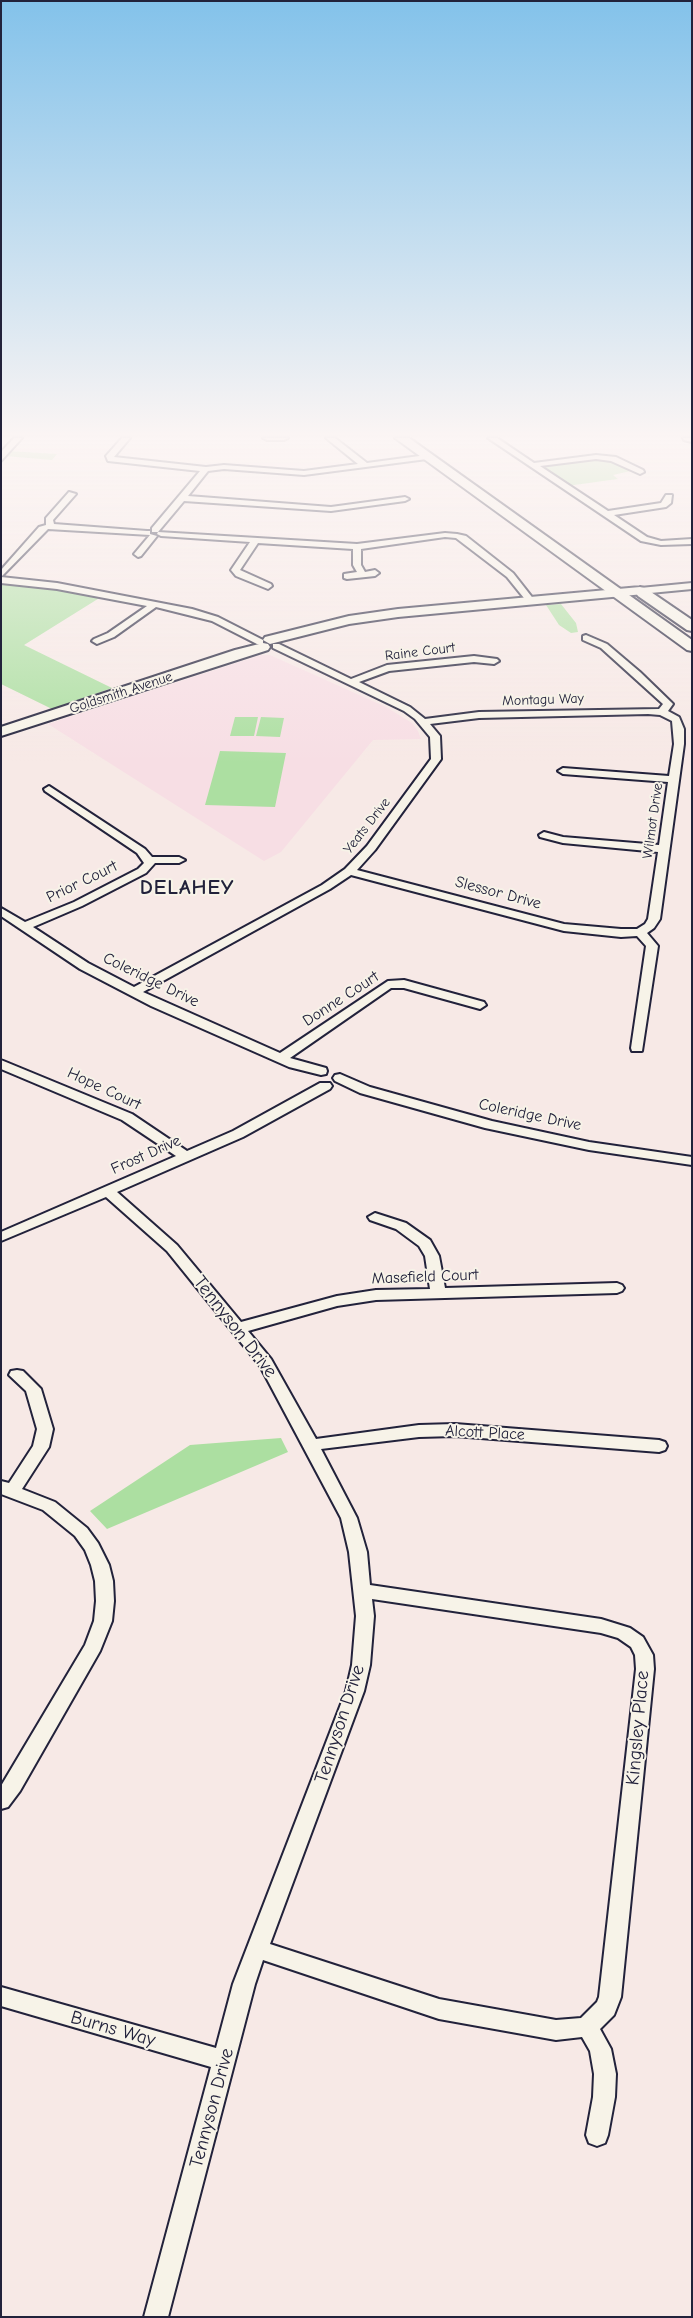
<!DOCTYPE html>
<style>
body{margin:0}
#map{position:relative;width:693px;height:2318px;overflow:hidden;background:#f7e9e6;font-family:"Comic Neue",sans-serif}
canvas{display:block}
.frame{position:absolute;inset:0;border:2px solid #22223b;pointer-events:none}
</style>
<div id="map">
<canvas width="693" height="2318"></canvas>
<div class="frame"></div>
</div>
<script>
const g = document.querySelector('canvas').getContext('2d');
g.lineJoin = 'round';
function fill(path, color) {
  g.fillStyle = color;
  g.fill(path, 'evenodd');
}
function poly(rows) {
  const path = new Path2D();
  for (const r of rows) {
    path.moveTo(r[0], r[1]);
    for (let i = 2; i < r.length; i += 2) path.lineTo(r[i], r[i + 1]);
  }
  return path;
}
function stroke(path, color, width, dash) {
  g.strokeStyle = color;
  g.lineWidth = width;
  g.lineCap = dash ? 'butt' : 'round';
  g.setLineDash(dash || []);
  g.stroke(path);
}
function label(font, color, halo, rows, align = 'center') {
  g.font = font + ' "Comic Neue",sans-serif';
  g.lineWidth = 4;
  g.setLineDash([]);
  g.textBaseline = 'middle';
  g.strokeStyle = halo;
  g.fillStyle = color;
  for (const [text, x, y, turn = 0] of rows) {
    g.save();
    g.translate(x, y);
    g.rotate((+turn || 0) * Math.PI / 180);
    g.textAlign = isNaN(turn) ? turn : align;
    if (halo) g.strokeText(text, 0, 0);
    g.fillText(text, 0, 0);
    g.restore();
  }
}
fill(poly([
 [261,655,270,655,386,707,412,723,418,731,421,739,373,740,281,852,264,861,48,724]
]), '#f7dee4');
fill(poly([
 [8,451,57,454,52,460,5,456],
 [590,458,611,460,631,471,613,475,618,479,567,486,540,467],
 [1,583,40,586,101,597,24,645,112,688,52,709,1,684],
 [561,604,576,623,578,632,571,633,559,625,546,605],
 [235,717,258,717,254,736,230,736],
 [261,717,284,718,280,737,256,736],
 [220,751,286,753,275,807,205,805],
 [281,1438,288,1452,107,1529,90,1511,190,1445]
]), '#acdfa1');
const street = poly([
 [14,438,22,438,1,461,1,452,14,438],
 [122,438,130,438,114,457,206,467,224,465,304,471,358,464,326,438,335,438,367,463,427,455,431,457,427,459,304,475,224,469,208,471,188,496,331,507,405,497,409,499,405,501,331,511,184,501,158,532,152,532,152,528,200,471,108,461,106,456,122,438],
 [263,438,288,438,284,440,267,440,263,438],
 [488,438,497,438,534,463,596,455,616,457,643,470,644,472,640,474,611,461,596,459,540,466,608,511,661,503,666,495,672,495,671,503,666,507,614,515,647,537,661,541,692,539,692,544,661,545,641,541,488,438],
 [683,438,692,438,692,442,684,440,683,438],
 [69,492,76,494,53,520,54,524,147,531,150,531,150,534,157,536,141,556,138,557,134,554,150,535,48,529,1,577,57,583,192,609,218,617,263,640,263,644,257,644,212,621,156,607,114,637,97,644,92,641,94,639,108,633,147,606,57,589,1,583,1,570,39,527,46,525,46,518,69,492],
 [158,532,357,544,445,533,457,534,466,536,513,573,535,601,528,603,507,577,456,538,445,537,361,549,361,565,365,572,375,570,379,573,375,576,347,579,344,578,344,574,357,572,353,565,353,549,258,543,240,570,271,584,272,586,268,589,236,576,231,570,250,542,161,536,157,534,158,532],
 [692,583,692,589,640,594,636,591,640,588,692,583],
 [586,635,607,644,640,672,671,702,673,704,668,711,679,717,684,729,684,744,660,919,654,928,647,933,658,946,642,1051,632,1051,631,1048,646,946,637,936,621,937,564,931,351,875,330,889,143,992,280,1053,388,981,404,980,484,1002,486,1005,480,1009,404,988,391,988,290,1058,326,1068,327,1071,326,1074,321,1075,289,1067,151,1006,80,969,1,916,1,908,25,922,74,902,138,869,144,863,137,853,45,791,44,789,49,786,145,849,152,857,179,857,185,860,179,863,155,863,146,873,82,906,33,927,88,963,134,987,322,885,345,869,367,846,431,759,430,737,415,719,404,711,273,648,273,644,279,644,351,679,387,665,474,656,497,659,499,661,494,664,474,662,389,671,359,682,410,707,425,719,479,712,659,709,663,704,601,648,583,640,583,636,586,635],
 [648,714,660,715,672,721,674,744,669,776,563,768,558,771,563,774,668,782,659,845,563,837,544,832,539,835,540,837,563,843,658,852,648,919,645,924,637,929,621,929,564,924,357,870,375,850,441,759,440,736,430,724,479,718,648,714],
 [1,1060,132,1114,187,1151,233,1131,320,1083,330,1083,332,1086,330,1089,243,1137,117,1192,177,1245,241,1322,337,1296,376,1290,430,1289,425,1256,419,1246,396,1229,370,1220,368,1217,375,1213,406,1223,430,1240,439,1256,445,1288,617,1283,622,1285,624,1288,622,1291,617,1293,376,1300,337,1306,248,1331,271,1359,316,1439,419,1425,455,1424,659,1440,665,1442,667,1446,665,1450,659,1452,455,1436,419,1437,321,1449,357,1518,367,1552,370,1585,601,1619,630,1628,643,1637,653,1655,654,1669,621,1997,614,2015,600,2029,611,2049,616,2074,615,2097,608,2135,605,2143,597,2146,589,2143,586,2135,593,2097,594,2074,590,2051,582,2037,556,2040,439,2019,263,1960,255,1984,168,2317,144,2317,211,2067,1,2006,1,1987,216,2048,233,1984,346,1691,352,1665,356,1616,349,1552,341,1518,260,1366,167,1251,106,1197,1,1241,1,1232,176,1156,122,1120,1,1069,1,1060],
 [372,1599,601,1633,618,1638,631,1647,635,1655,636,1669,599,1997,597,2002,581,2018,556,2020,439,1999,270,1944,364,1691,370,1665,374,1616,372,1599],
 [340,1074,370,1087,492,1121,589,1142,692,1157,692,1165,589,1150,485,1128,360,1093,335,1081,333,1078,335,1075,340,1074],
 [17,1370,23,1371,41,1389,53,1429,49,1447,22,1489,55,1502,87,1528,98,1543,109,1565,113,1581,114,1601,112,1621,100,1651,20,1791,8,1807,1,1809,1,1786,85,1645,94,1621,96,1601,95,1581,91,1565,85,1550,75,1536,43,1510,1,1494,1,1481,9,1483,33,1446,37,1429,26,1391,9,1375,11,1371,17,1370]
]);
const secondary = poly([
 [640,587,644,588,646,591,644,594,398,617,349,624,270,644,263,640,265,637,349,616,398,609,640,587],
 [263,643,268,644,270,647,268,650,1,736,1,727,235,650,263,643]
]);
const primary = poly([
 [395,438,409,438,692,640,692,651,687,650,395,438],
 [643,589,648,590,692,620,692,631,687,630,638,596,636,593,643,589]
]);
stroke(street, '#22223b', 4);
stroke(secondary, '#22223b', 4);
stroke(primary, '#22223b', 4);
fill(street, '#f7f3e8');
fill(secondary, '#f7f3e8');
fill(primary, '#f7f3e8');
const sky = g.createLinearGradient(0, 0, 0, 763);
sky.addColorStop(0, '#83c2ea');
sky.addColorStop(0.57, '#fbf5f4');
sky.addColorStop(1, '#fbf5f400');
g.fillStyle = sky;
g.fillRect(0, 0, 693, 763);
label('14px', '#22223b', '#f7f3e8', [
 ["Raine Court",420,652,-7],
 ["Goldsmith Avenue",121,693,-18],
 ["Montagu Way",543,700,-2],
 ["Wilmot Drive",653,821,-82],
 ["Yeats Drive",367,826,-52]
]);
label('16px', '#22223b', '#f7f3e8', [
 ["Prior Court",82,882,-26],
 ["Slessor Drive",498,893,15],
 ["Coleridge Drive",151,980,26],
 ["Donne Court",341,999,-33],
 ["Hope Court",104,1089,25],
 ["Coleridge Drive",530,1115,12],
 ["Frost Drive",146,1155,-24],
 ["Masefield Court",425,1277,-2],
 ["Alcott Place",485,1433,3]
]);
label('19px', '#22223b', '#f7f3e8', [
 ["Tennyson Drive",235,1327,52],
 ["Tennyson Drive",340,1724,-72],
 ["Kingsley Place",638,1728,-85],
 ["Burns Way",113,2029,16],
 ["Tennyson Drive",212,2108,-75]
]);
g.letterSpacing = '1px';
label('bold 21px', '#22223b', '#f7f3e8', [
 ["DELAHEY",187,888]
]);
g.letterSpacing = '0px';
</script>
